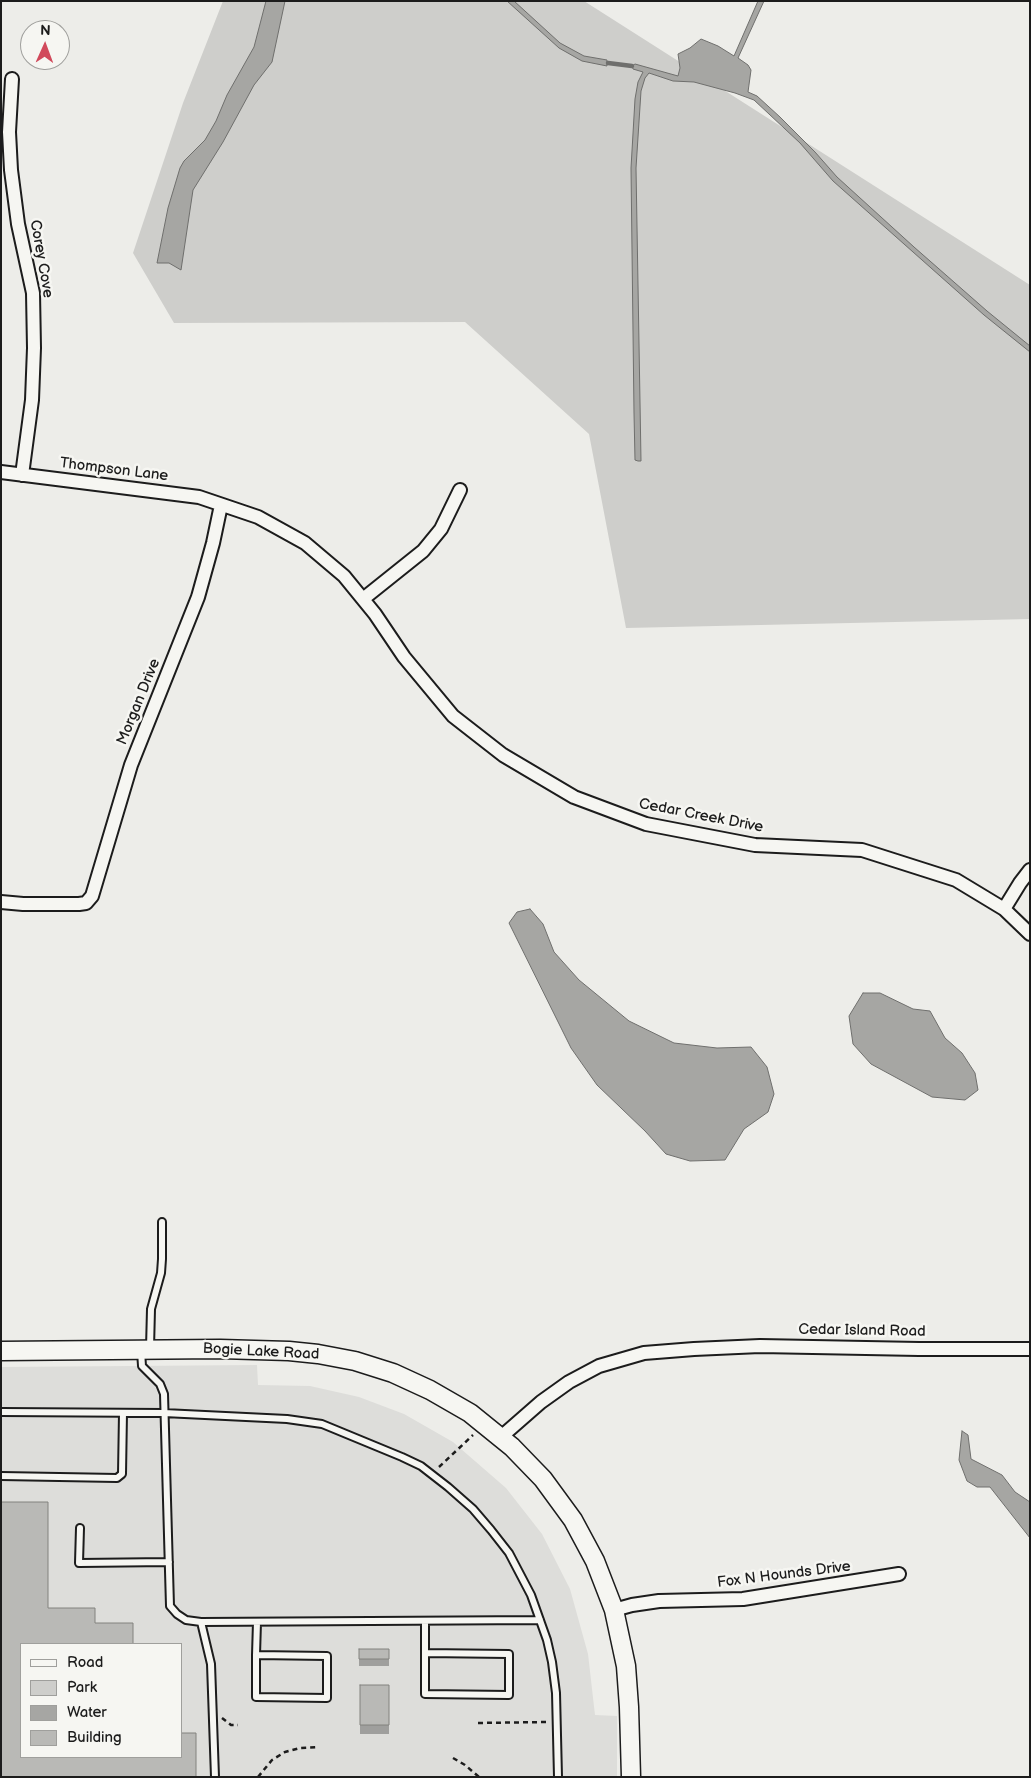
<!DOCTYPE html>
<style>
body{margin:0}
#map{position:relative;width:1031px;height:1778px;overflow:hidden;background:#edede9;font-family:"Balsamiq Sans",sans-serif}
canvas{display:block}
.frame{position:absolute;inset:0;border:2px solid #1c1c1c;pointer-events:none}
.legend{position:absolute;left:20px;top:1643px;width:162px;height:115px;box-sizing:border-box;background:#f6f6f2;border:1px solid #9f9f9c;margin:0;padding:6px 9px;list-style:none;font-size:15px;color:#1c1c1c}
.legend li{display:flex;align-items:center;gap:10px;height:25px}
.legend b{width:25px;border:1px solid #9f9f9c}
.north{position:absolute;left:20px;top:20px;width:50px;height:50px;box-sizing:border-box;background:#f6f6f2;border:1px solid #9f9f9c;border-radius:50%;rotate:2deg;font-size:14px;font-weight:700;line-height:20px;text-align:center;color:#1c1c1c}
.north::after{content:'';display:block;margin:auto;width:18px;height:22px;background:#d1495b;clip-path:polygon(50% 0,100% 100%,50% 72%,0 100%)}
</style>
<div id="map">
<canvas width="1031" height="1778"></canvas>
<div class="frame"></div>
<ul class="legend">
<li><b style="height:6px;background:#f6f6f2"></b>Road</li>
<li><b style="height:14px;background:#cececb"></b>Park</li>
<li><b style="height:14px;background:#a6a6a3"></b>Water</li>
<li><b style="height:14px;background:#b9b9b6"></b>Building</li>
</ul>
<div class="north">N</div>
</div>
<script>
const g = document.querySelector('canvas').getContext('2d');
g.lineJoin = 'round';
function fill(path, color) {
  g.fillStyle = color;
  g.fill(path, 'evenodd');
}
function poly(rows) {
  const path = new Path2D();
  for (const r of rows) {
    path.moveTo(r[0], r[1]);
    for (let i = 2; i < r.length; i += 2) path.lineTo(r[i], r[i + 1]);
  }
  return path;
}
function stroke(path, color, width, dash) {
  g.strokeStyle = color;
  g.lineWidth = width;
  g.lineCap = dash ? 'butt' : 'round';
  g.setLineDash(dash || []);
  g.stroke(path);
}
function label(font, color, halo, rows, align = 'center') {
  g.font = font + ' "Balsamiq Sans",sans-serif';
  g.lineWidth = 5;
  g.setLineDash([]);
  g.textBaseline = 'middle';
  g.strokeStyle = halo;
  g.fillStyle = color;
  for (const [text, x, y, turn = 0] of rows) {
    g.save();
    g.translate(x, y);
    g.rotate((+turn || 0) * Math.PI / 180);
    g.textAlign = isNaN(turn) ? turn : align;
    if (halo) g.strokeText(text, 0, 0);
    g.fillText(text, 0, 0);
    g.restore();
  }
}
fill(poly([
 [257,1365,258,1385,310,1386,359,1397,404,1414,453,1442,506,1488,542,1534,570,1589,588,1654,595,1715,617,1716,617,1777,1,1777,1,1367],
 [21,1644,181,1644,181,1757,21,1757]
]), '#ddddda');
fill(poly([
 [223,1,584,1,1030,285,1030,619,626,628,589,434,465,322,174,323,133,253,183,103]
]), '#cececb');
const water = poly([
 [266,1,285,1,272,62,254,85,223,142,193,190,181,270,169,263,157,263,168,208,180,168,184,161,205,140,216,121,227,95,254,47,266,1],
 [507,1,514,1,560,43,584,56,607,60,607,66,582,61,559,48,507,1],
 [758,1,764,1,738,58,748,65,751,70,748,92,757,96,780,117,815,152,837,177,914,247,987,311,1030,346,1030,352,984,315,833,181,800,143,754,100,735,93,694,82,673,81,649,73,645,78,641,91,636,168,641,461,638,461,635,460,634,413,631,168,635,99,638,82,643,72,633,69,632,66,635,64,678,76,680,68,678,54,690,48,701,39,718,46,734,56,758,1],
 [530,909,543,924,554,952,579,980,629,1021,674,1043,717,1048,751,1047,767,1067,774,1094,768,1112,744,1129,725,1160,690,1161,666,1154,645,1131,597,1085,571,1048,509,923,517,912,530,909],
 [863,993,880,993,913,1009,930,1011,945,1038,962,1053,975,1073,978,1090,965,1100,932,1097,871,1064,853,1044,849,1016,863,993],
 [962,1431,968,1435,971,1459,1002,1475,1015,1492,1030,1502,1030,1538,990,1487,977,1487,967,1481,959,1460,962,1431]
]);
fill(water, '#a6a6a3');
stroke(water, '#6f6f6d', 1);
stroke(poly([
 [608,63,632,66]
]), '#6f6f6d', 4.5);
const lane = poly([
 [150,1348,151,1309,161,1273,162,1259,162,1222],
 [141,1351,142,1366,160,1384,164,1394,170,1606,177,1614,186,1620,201,1622,540,1620],
 [1,1412,164,1413,287,1419,322,1424,402,1457,421,1466,448,1487,473,1509,491,1530,509,1553,531,1595,547,1640,552,1662,556,1693,558,1777],
 [1,1476,117,1478,122,1474,123,1413],
 [80,1528,79,1563,169,1562],
 [201,1622,211,1664,215,1777],
 [425,1653,509,1654,509,1695,425,1694,425,1621],
 [256,1655,327,1656,327,1698,256,1697,256,1655,257,1622]
]);
const street = poly([
 [12,79,9,132,11,170,18,224,33,293,34,348,32,400,22,475],
 [1,472,199,497,258,517,305,543,344,576,375,614,404,657,453,716,503,755,574,797,646,824,755,845,862,850,956,880,1004,909,1030,934],
 [363,599,423,551,441,529,460,490],
 [1,902,23,904,79,904,86,903,92,896,131,765,198,597,213,543,221,505],
 [1004,909,1020,883,1030,870],
 [501,1437,541,1402,569,1382,599,1366,644,1353,694,1349,760,1346,919,1349,1030,1349],
 [614,1610,632,1605,659,1601,743,1599,899,1574]
]);
const secondary = poly([
 [1,1351,220,1349,289,1351,318,1354,355,1361,393,1373,430,1390,470,1413,512,1447,543,1479,573,1520,595,1561,614,1610,626,1666,629,1707,631,1777]
]);
stroke(lane, '#1c1c1c', 10);
stroke(street, '#1c1c1c', 16);
stroke(secondary, '#1c1c1c', 21);
stroke(poly([
 [439,1467,473,1435],
 [222,1718,231,1725,238,1725],
 [478,1723,547,1722],
 [453,1758,465,1765,479,1777],
 [258,1777,272,1760,285,1752,300,1748,319,1747]
]), '#1c1c1c', 2.5, [5, 4]);
stroke(lane, '#f6f6f2', 6);
stroke(street, '#f6f6f2', 12);
stroke(secondary, '#f6f6f2', 18);
fill(poly([
 [359,1649,389,1649,389,1666,359,1666],
 [360,1685,389,1685,389,1734,360,1734]
]), '#9f9f9d');
const building = poly([
 [1,1502,48,1502,48,1608,95,1608,95,1623,133,1623,133,1644,21,1644,21,1757,181,1757,181,1733,196,1733,196,1777,1,1777,1,1502],
 [359,1649,389,1649,389,1659,359,1659,359,1649],
 [360,1685,389,1685,389,1725,360,1725,360,1685]
]);
fill(building, '#b9b9b6');
stroke(building, '#82827f', 1);
label('15px', '#1c1c1c', '#f6f6f2', [
 ["Corey Cove",41,259,80],
 ["Thompson Lane",114,470,7],
 ["Morgan Drive",139,702,-68],
 ["Cedar Creek Drive",701,816,11],
 ["Cedar Island Road",862,1331,1],
 ["Bogie Lake Road",261,1352,3],
 ["Fox N Hounds Drive",784,1575,-7]
]);
</script>
